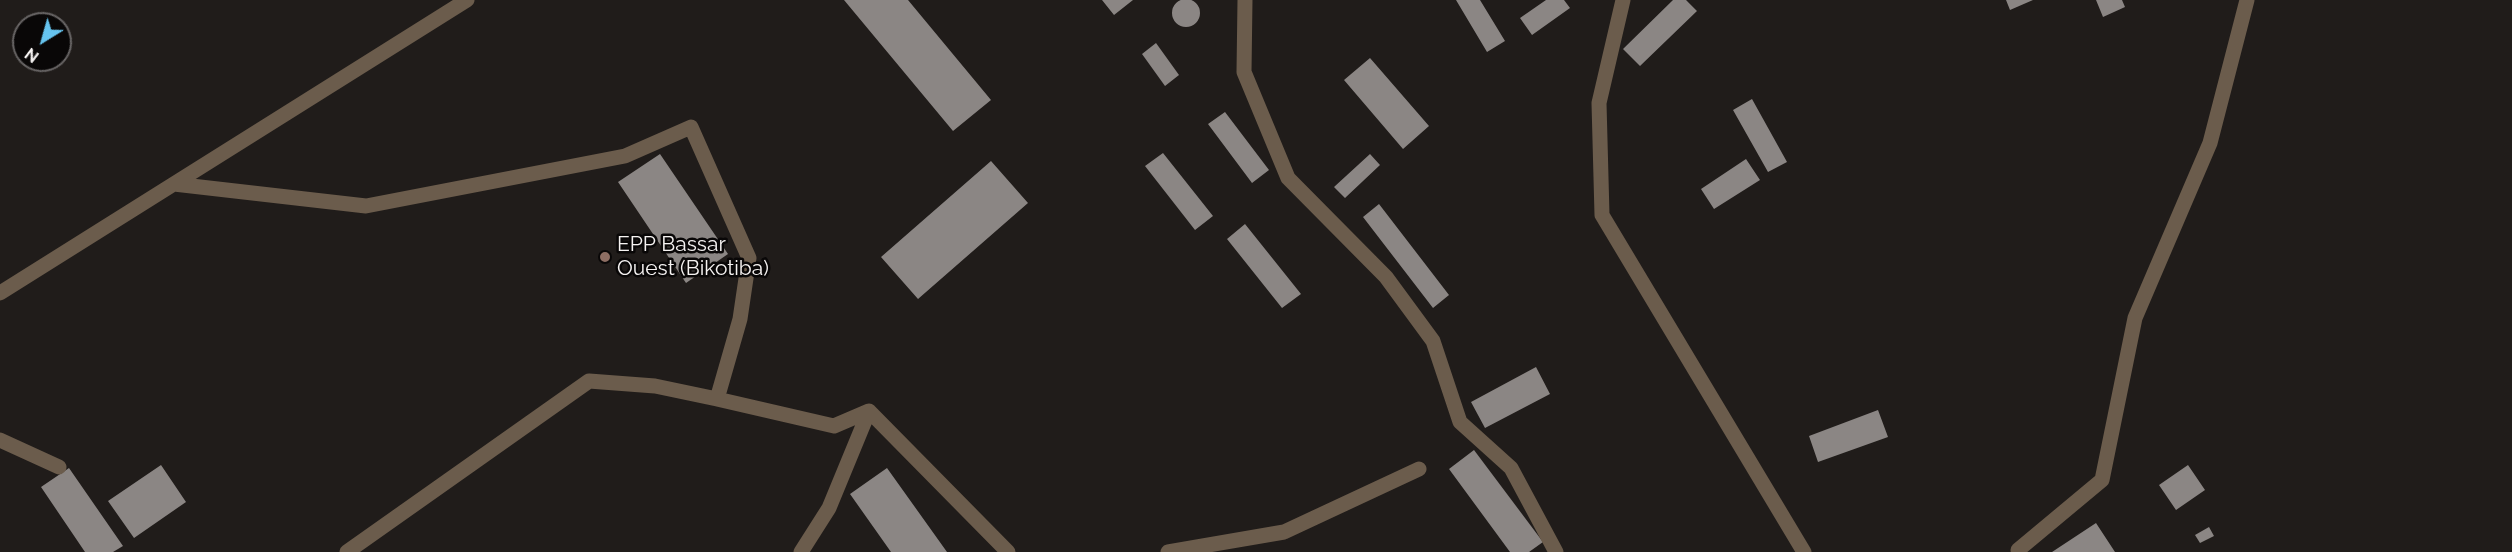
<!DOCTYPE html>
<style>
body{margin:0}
#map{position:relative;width:2512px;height:552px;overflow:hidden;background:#201c1a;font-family:Raleway,sans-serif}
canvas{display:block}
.north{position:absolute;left:12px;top:12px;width:60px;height:60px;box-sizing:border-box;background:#090707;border:2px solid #686565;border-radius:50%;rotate:217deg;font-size:16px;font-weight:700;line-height:24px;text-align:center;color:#f6f3f2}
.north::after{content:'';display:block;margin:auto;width:21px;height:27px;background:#66c4ef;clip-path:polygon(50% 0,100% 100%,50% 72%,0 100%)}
</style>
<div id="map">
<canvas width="2512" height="552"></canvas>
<div class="north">N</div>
</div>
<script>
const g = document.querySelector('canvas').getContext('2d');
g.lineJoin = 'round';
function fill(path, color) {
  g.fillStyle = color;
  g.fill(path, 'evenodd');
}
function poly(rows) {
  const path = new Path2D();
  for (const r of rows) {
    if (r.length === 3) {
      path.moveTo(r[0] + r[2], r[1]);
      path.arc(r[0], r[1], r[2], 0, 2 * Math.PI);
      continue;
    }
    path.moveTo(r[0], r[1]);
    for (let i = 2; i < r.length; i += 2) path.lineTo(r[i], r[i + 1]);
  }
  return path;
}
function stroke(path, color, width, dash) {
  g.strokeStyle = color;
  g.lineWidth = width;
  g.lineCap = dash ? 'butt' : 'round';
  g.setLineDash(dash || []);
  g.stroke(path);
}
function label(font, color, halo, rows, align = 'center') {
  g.font = font + ' Raleway,sans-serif';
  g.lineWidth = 5;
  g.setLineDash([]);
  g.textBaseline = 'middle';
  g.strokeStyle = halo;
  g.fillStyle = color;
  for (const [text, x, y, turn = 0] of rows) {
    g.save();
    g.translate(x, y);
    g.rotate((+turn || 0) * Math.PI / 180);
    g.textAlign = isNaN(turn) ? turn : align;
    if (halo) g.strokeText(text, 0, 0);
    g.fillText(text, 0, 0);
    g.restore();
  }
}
fill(poly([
 [1186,13,14],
 [844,0,908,0,991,100,953,131],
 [1102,0,1133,0,1114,15],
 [1456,0,1480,0,1505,41,1487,52],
 [1546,0,1564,0,1570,8,1532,35,1520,18],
 [1673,0,1686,0,1697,11,1640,66,1623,49],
 [2006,0,2033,0,2010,10],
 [2096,0,2122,0,2125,7,2103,17],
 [1156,43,1179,75,1165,86,1142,54],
 [1370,58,1429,126,1403,149,1344,80],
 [1752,99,1787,162,1768,172,1733,110],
 [1225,112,1269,170,1252,183,1208,124],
 [1163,153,1213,216,1195,230,1145,166],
 [660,154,728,254,686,283,618,182],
 [1370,154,1380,165,1345,198,1334,187],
 [1746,159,1760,180,1714,209,1701,189],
 [991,161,1028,203,918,299,881,257],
 [1379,204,1449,295,1433,308,1363,217],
 [1245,224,1301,294,1282,308,1227,239],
 [1536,367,1550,394,1485,428,1471,402],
 [1878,410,1888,437,1818,462,1809,436],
 [1474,450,1543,542,1529,552,1510,552,1449,469],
 [161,465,186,502,134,538,108,501],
 [2188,465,2205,490,2176,510,2159,485],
 [69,468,123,546,113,552,85,552,41,487],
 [887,468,947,552,891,552,850,494],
 [2096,523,2115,552,2052,552],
 [2209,527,2214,536,2200,543,2195,535]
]), '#8b8684');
stroke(poly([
 [1245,0,1244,72,1288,178,1386,277,1433,341,1460,422,1511,468,1556,552],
 [1623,0,1599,103,1602,215,1804,552],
 [174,184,366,206,625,156,691,127,749,258,740,319,717,399,834,426,869,411,829,508,801,552],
 [0,293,467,0],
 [869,411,1008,552],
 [0,440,59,467],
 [347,552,589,381,655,386,717,399],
 [1168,552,1284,532,1419,469],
 [2020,552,2018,550,2102,480,2135,318,2210,143,2247,0]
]), '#6b5c4c', 15);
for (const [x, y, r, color] of [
 [605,257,6,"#8d6e63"]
]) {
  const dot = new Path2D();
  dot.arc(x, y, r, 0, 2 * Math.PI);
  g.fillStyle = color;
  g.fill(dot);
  stroke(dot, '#090707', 2);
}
label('21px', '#f6f3f2', '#090707', [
 ["EPP Bassar",617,245],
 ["Ouest (Bikotiba)",617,269]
], 'left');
</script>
